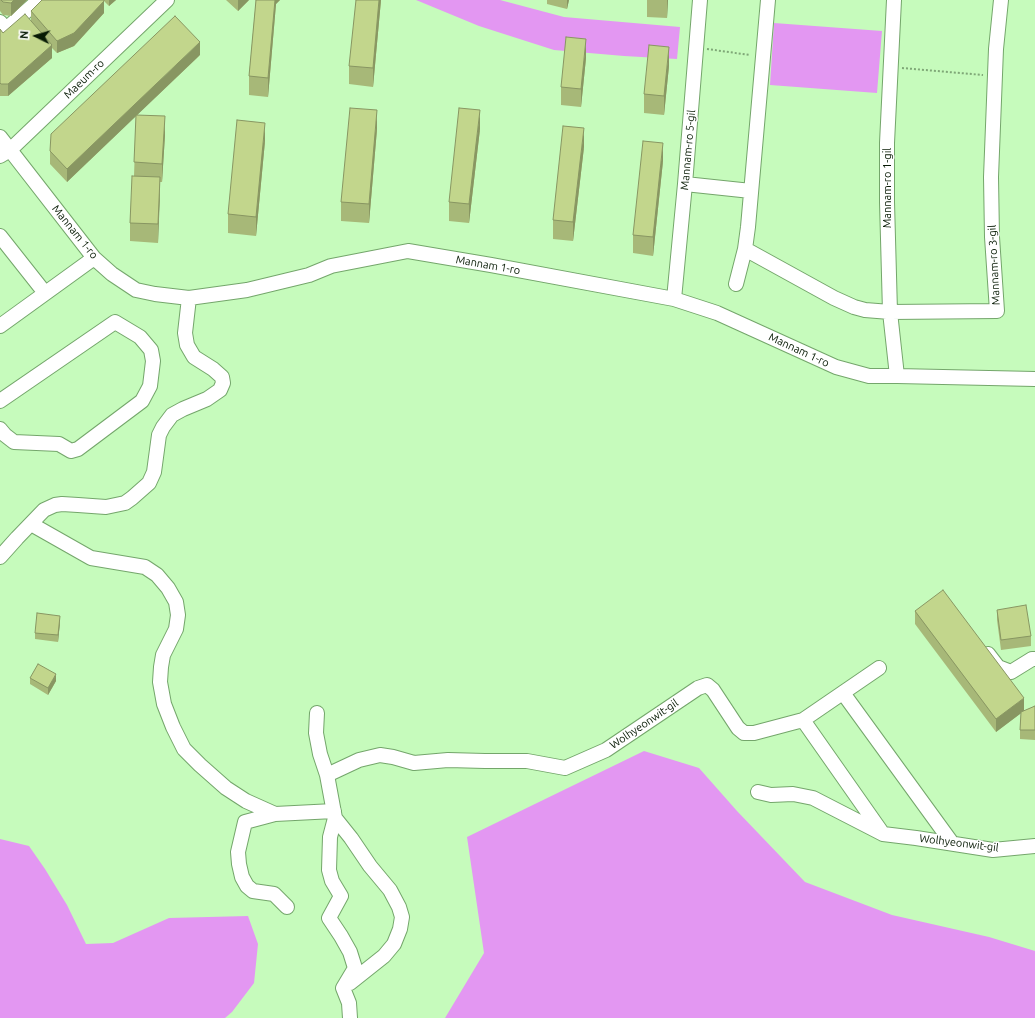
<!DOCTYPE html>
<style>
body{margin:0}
#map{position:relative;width:1035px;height:1018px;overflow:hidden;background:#c6fbbc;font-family:Ubuntu,sans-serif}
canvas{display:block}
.north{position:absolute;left:16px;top:16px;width:40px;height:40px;-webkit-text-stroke:3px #fff;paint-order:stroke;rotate:275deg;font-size:11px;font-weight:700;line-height:16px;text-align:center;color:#071a04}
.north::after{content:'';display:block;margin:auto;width:14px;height:18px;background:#071a04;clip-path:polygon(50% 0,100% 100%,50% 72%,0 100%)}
</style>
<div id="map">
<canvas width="1035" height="1018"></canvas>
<div class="north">N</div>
</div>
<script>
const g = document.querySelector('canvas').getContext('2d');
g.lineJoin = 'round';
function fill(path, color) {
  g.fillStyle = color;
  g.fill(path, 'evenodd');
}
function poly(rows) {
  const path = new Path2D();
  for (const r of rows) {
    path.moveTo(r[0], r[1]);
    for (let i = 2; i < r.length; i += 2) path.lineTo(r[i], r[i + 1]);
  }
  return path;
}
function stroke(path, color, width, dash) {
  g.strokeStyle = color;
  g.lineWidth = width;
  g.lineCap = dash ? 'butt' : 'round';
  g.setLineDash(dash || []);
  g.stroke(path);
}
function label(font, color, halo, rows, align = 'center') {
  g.font = font + ' Ubuntu,sans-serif';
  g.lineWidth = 3;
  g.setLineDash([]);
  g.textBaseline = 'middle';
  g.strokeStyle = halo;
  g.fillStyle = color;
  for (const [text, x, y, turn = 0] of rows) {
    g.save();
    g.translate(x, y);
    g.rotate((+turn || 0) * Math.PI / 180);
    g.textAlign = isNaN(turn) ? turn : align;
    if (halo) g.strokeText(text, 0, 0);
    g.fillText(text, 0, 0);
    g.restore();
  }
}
fill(poly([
 [416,0,500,0,564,17,680,27,677,59,624,56,554,50,479,26],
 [774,23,882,31,877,93,770,85],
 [644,751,699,768,737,811,805,882,892,915,989,937,1035,951,1035,1018,445,1018,484,953,467,837],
 [0,839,29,846,45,869,67,905,86,944,113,943,169,918,248,916,258,944,254,983,232,1012,225,1018,0,1018]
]), '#e397f2');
const minor = poly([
 [894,0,887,143,887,202,890,312,897,376],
 [0,22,6,29,39,0],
 [0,137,94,258,112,274,136,290,155,294,189,298,247,290,309,275,331,266,408,251,491,265,674,299,717,313,836,367,869,376,897,376,1035,379],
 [0,156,10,150,167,0],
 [685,184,751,191],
 [0,236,45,293],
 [745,249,834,298,854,307,865,310,890,312,997,311,992,237,991,177,996,49,1001,0],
 [736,284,745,249,748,227,768,0],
 [674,299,685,184,700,0],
 [0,326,94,258],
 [0,401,115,322,140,337,151,350,153,361,150,386,142,401,78,449,71,451,59,444,14,442,5,435,0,429],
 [31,524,91,558,145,567,157,575,168,588,176,602,178,615,176,629,163,655,161,667,160,682,164,704,173,727,184,749,200,765,226,788,246,801,275,814,334,811],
 [0,557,17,538,44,510,55,505,62,504,78,505,106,507,125,503,132,498,149,483,154,472,159,435,163,427,172,415,183,409,207,399,220,390,223,383,222,377,213,369,194,357,187,345,185,333,189,298],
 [988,654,998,667,1011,672,1032,659,1035,659],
 [843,693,952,843],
 [317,713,316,733,320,754,327,775,335,818,330,837,329,870,332,881,341,896,329,918,341,936,350,952,355,968,343,988,349,1003,350,1018],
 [803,720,879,668],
 [327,775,359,760,380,755,393,757,414,763,448,760,485,761,527,761,565,768,606,750,698,688,707,685,713,690,738,728,744,733,754,733,803,720,883,834],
 [758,792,771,795,793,794,813,798,883,834,916,838,993,850,1035,846],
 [275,814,245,822,238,852,239,864,242,877,247,886,253,891,274,894,287,907],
 [335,818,351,838,370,866,390,890,399,907,402,917,400,929,394,944,384,956,350,983]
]);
stroke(minor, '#74a66b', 16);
stroke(poly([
 [707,49,750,55],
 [902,68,983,75]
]), '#7fa777', 2, [2, 2]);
stroke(minor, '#fff', 14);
fill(poly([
 [0,0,27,0,11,16,3,15,0,11],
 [42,0,116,0,109,6,104,1,104,13,74,46,57,53,52,48,52,58,8,96,0,96,0,29,3,33,31,21,31,11],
 [226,0,249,0,238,11],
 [256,0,280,0,276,4,268,97,249,95,249,76],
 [381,0,373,87,349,84,349,66],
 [547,0,569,0,567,9,547,4],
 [647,0,668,0,667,18,647,17],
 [200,55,137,115,165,135,162,182,160,182,158,243,130,241,130,223,134,176,136,116,67,182,50,164,50,151],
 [586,58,581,107,561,105,561,87],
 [669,66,664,115,644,113,644,94],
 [377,129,369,223,341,221,341,202],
 [480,129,469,223,449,221,449,202],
 [265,141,256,236,228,233,228,214],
 [584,147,573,241,553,239,553,220],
 [663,161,653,256,633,253,633,235],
 [997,610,1031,636,1031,646,1001,650,997,620],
 [915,611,1024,711,1035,706,1035,740,1020,739,1020,730,1021,713,996,732,915,624],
 [60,622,58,642,35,639,35,633],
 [30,678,56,681,48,695,30,684]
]), '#a7b878');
fill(poly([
 [14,0,27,0,11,16,11,3],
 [109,0,116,0,109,6],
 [238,0,249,0,238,11],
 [275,0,280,0,276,4,268,97,268,78],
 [379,0,381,0,373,87,373,68],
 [567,0,569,0,567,9],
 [667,0,668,0,667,18],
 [104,1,104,13,74,46,57,53,57,41],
 [586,39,586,58,581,107,581,89],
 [200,42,200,55,67,182,67,169],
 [52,45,52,58,8,96,8,84],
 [669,47,669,66,664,115,664,96],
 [377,110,377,129,369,223,369,204],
 [480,110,480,129,469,223,469,204],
 [165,116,165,135,162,182,162,164],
 [265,123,265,141,256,236,256,217],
 [584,128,584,147,573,241,573,222],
 [663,143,663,161,653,256,653,237],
 [160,177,160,195,158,243,158,224],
 [60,616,60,622,58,642,58,635],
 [56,674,56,681,48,695,48,688],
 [1024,698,1024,711,996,732,996,719]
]), '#889662');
const building = poly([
 [1,0,14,0,11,3,3,2,1,0],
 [42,0,104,0,104,1,74,33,57,41,31,11,42,0],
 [256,0,275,0,268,78,249,76,256,0],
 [356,0,379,0,373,68,349,66,356,0],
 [25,14,52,45,8,84,1,84,0,83,0,29,3,33,25,14],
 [175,16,200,42,67,169,50,151,51,134,175,16],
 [566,37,586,39,581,89,561,87,566,37],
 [649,45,669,47,664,96,644,94,649,45],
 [350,108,377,110,369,204,341,202,350,108],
 [459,108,480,110,469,204,449,202,459,108],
 [136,115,165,116,162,164,134,162,136,115],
 [237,120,265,123,256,217,228,214,237,120],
 [563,126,584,128,573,222,553,220,563,126],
 [643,141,663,143,653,237,633,235,643,141],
 [132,176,160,177,158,224,130,223,132,176],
 [943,590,1024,698,996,719,915,611,943,590],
 [1026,605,1031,636,1001,640,997,610,1026,605],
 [37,613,60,616,58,635,35,633,37,613],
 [38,664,56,674,48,688,30,678,38,664],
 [1035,706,1035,730,1020,730,1021,712,1035,706]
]);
fill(building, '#c2d68c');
stroke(building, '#889662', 1);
label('11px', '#071a04', '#fff', [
 ["Maeum-ro",84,79,-44],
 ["Mannam-ro 5-gil",688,150,-85],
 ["Mannam-ro 1-gil",887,188,-90],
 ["Mannam 1-ro",75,232,51],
 ["Mannam 1-ro",488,265,10],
 ["Mannam-ro 3-gil",994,265,-93],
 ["Mannam 1-ro",799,350,25],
 ["Wolhyeonwit-gil",644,724,-34],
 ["Wolhyeonwit-gil",959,843,7]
]);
</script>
